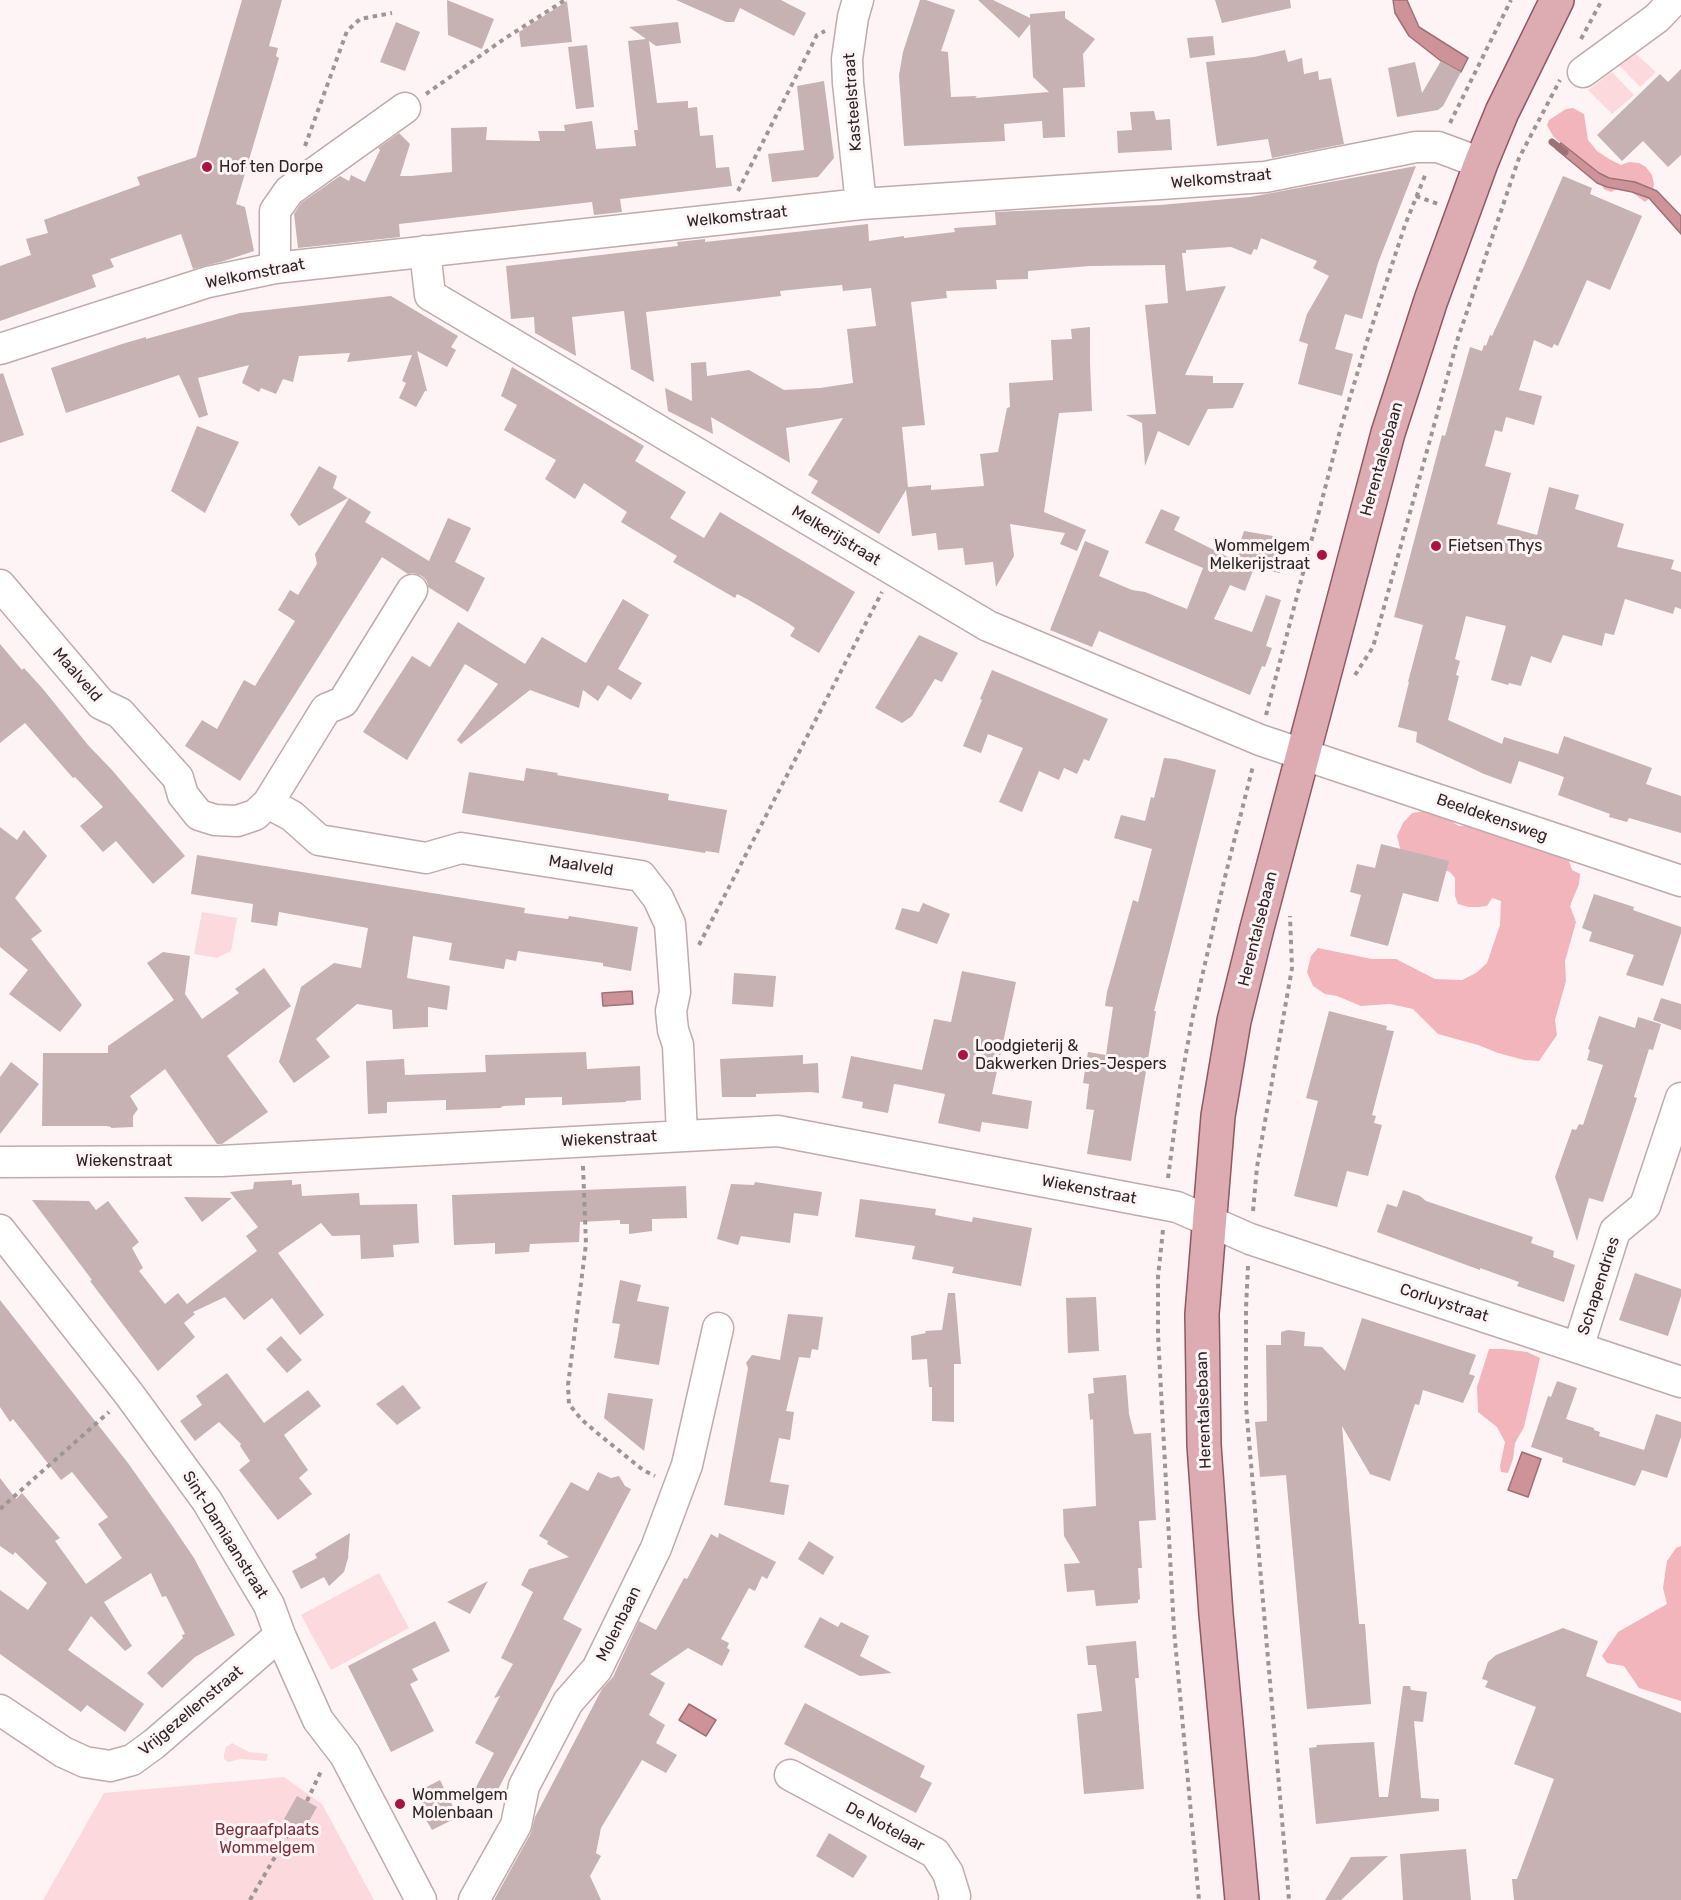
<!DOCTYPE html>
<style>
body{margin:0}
canvas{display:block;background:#fef4f5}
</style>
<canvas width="1681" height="1900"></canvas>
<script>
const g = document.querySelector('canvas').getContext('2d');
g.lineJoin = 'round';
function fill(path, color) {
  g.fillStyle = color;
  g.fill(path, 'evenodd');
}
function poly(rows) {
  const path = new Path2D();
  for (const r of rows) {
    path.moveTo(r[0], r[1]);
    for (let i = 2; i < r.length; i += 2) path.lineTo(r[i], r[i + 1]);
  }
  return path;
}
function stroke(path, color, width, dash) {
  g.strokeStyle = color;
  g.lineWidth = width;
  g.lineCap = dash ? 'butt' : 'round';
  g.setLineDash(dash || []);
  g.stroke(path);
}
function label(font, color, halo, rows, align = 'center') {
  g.font = font + ' Rubik,sans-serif';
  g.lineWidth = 6;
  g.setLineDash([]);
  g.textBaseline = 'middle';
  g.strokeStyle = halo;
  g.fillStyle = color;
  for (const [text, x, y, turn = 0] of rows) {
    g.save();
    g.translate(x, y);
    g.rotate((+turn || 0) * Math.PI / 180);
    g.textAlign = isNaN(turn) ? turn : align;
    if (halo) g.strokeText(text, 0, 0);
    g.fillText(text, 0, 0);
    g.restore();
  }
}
fill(poly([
 [1636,54,1656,72,1640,87,1619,65],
 [1612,72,1634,95,1612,114,1588,90],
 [202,912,237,918,231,951,217,958,194,954],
 [379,1573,409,1628,331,1670,301,1615],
 [232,1743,249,1752,268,1754,266,1761,241,1759,228,1762,224,1759,224,1754,226,1747],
 [284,1777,322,1804,374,1900,43,1900,104,1793]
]), '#fcd9dc');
fill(poly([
 [1573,108,1584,114,1588,140,1597,151,1609,159,1621,165,1629,162,1639,163,1646,167,1652,175,1654,184,1652,196,1645,202,1628,189,1619,188,1611,192,1604,189,1600,182,1553,136,1547,125,1549,120,1566,109],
 [1424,811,1445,817,1459,826,1478,825,1566,852,1572,870,1580,874,1579,884,1570,906,1576,922,1565,961,1566,981,1555,1020,1557,1035,1539,1061,1524,1060,1498,1053,1478,1045,1438,1034,1413,1009,1390,1004,1361,1006,1337,996,1325,994,1313,986,1307,972,1311,956,1318,948,1372,959,1396,959,1435,979,1462,980,1476,973,1487,963,1500,925,1501,901,1492,898,1487,906,1478,907,1468,907,1458,904,1455,896,1455,878,1450,872,1420,863,1401,852,1397,836,1403,823,1412,813],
 [1489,1349,1504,1349,1527,1352,1540,1358,1524,1427,1515,1443,1513,1459,1508,1473,1501,1472,1500,1466,1505,1442,1497,1427,1478,1412,1477,1387],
 [1681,1546,1681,1701,1639,1688,1624,1666,1607,1663,1602,1656,1618,1632,1667,1604,1663,1588,1667,1561,1676,1548]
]), '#f2b5bc');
const water = poly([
 [1393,0,1407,0,1419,27,1468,58,1461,72,1441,61,1409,36,1395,13,1393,0],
 [1561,143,1599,173,1609,178,1635,182,1657,191,1681,216,1681,234,1649,198,1632,192,1607,187,1597,183,1556,149,1561,143],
 [632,991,633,1004,603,1006,602,993,632,991],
 [1522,1452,1541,1459,1528,1497,1508,1490,1522,1452],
 [689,1704,716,1720,706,1736,679,1720,689,1704]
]);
fill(water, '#ce9299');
stroke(water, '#9e7176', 1.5);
stroke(poly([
 [1552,142,1565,152]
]), '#9e7176', 7);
fill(poly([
 [242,0,282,0,269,46,278,48,276,56,279,58,236,204,245,207,254,251,224,261,193,269,181,234,110,259,114,267,92,275,96,287,0,321,0,266,31,255,26,239,48,233,44,220,140,185,137,177,196,157],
 [447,0,494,19,482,49,448,35],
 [676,0,781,0,806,13,794,36,740,8,734,22,726,22],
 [920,0,926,0,955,10,941,51,948,52,951,97,977,96,975,98,1049,92,1033,77,1030,24,1019,38,978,0,993,0,1030,18,1030,14,1065,11,1065,18,1095,39,1083,54,1085,87,1063,88,1065,137,1043,138,1042,121,1004,124,1005,141,904,146,899,75,903,52],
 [1215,0,1290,0,1291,8,1222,23],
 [567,1,572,42,521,47,519,32],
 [396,22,420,32,405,71,380,62],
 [678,22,681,43,656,46,649,41,657,103,688,101,688,108,697,107,700,136,713,135,716,168,729,167,732,186,620,199,622,212,594,215,592,202,399,224,400,237,298,248,294,214,301,203,340,176,349,181,351,175,365,182,380,150,378,148,399,133,410,144,400,176,411,176,452,172,451,128,487,127,486,140,540,141,538,131,565,131,564,125,592,121,596,149,636,146,634,130,638,130,628,41,646,39,629,27],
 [1213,36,1215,55,1190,58,1187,38],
 [587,45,594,107,576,109,568,47],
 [1285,50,1288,62,1302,58,1304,74,1318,71,1319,80,1331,78,1344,144,1272,158,1268,139,1217,146,1206,62,1254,57],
 [1441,61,1461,72,1443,106,1438,110,1397,117,1388,68,1415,62,1422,93],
 [1681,69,1681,155,1668,167,1643,141,1622,161,1597,135,1660,74,1668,82],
 [824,81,834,158,818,177,772,182,768,154,804,150,797,86],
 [1154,111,1156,120,1170,119,1172,150,1118,153,1117,131,1132,130,1130,112],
 [1416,166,1378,263,1362,319,1345,314,1335,349,1353,354,1342,396,1298,384,1308,344,1299,341,1307,314,1329,276,1313,268,1317,261,1261,238,1257,250,1254,249,1251,255,1231,247,1186,250,1186,253,1182,253,1186,291,1226,286,1185,375,1213,376,1213,383,1244,383,1233,408,1208,409,1189,446,1158,431,1145,466,1142,423,1126,415,1156,414,1145,305,1168,303,1165,265,1090,266,1028,271,1028,279,996,280,997,289,946,291,947,298,911,302,925,425,902,427,908,487,931,485,931,490,984,486,980,454,998,452,1007,408,1010,407,1009,383,1053,380,1051,340,1072,339,1071,329,1090,327,1090,363,1092,411,1059,413,1044,512,1086,530,1077,551,1060,544,1065,533,1010,524,1014,556,996,587,993,562,965,565,963,548,938,550,936,533,912,536,906,490,879,534,811,493,818,481,808,475,843,418,786,428,790,463,711,417,713,434,668,411,665,388,692,401,691,363,706,362,707,376,749,370,784,390,820,388,853,383,847,329,876,326,871,288,843,291,842,285,809,288,780,291,781,296,646,312,654,382,631,369,624,311,572,317,576,356,535,333,534,317,511,319,506,266,678,246,677,242,705,239,705,242,868,224,869,241,904,236,904,238,955,232,954,228,996,225,995,212,1160,205,1250,197],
 [1563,176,1592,188,1590,194,1642,216,1610,290,1587,280,1558,346,1554,344,1552,348,1534,340,1519,390,1542,396,1534,425,1506,417,1502,432,1495,430,1485,466,1511,473,1497,524,1537,535,1549,487,1579,495,1575,509,1624,524,1617,547,1674,560,1671,569,1681,572,1681,609,1675,607,1673,614,1625,599,1614,635,1605,633,1602,646,1563,635,1551,663,1531,656,1521,686,1509,683,1508,685,1491,680,1506,626,1466,616,1455,659,1460,661,1456,675,1459,676,1448,720,1502,744,1504,737,1558,754,1564,736,1652,768,1646,784,1681,796,1681,833,1629,818,1627,822,1609,817,1610,814,1558,795,1564,777,1519,761,1511,784,1484,774,1416,742,1417,732,1398,727,1409,682,1408,682,1423,625,1394,617,1442,435,1445,436,1470,347,1482,351,1484,345,1486,346,1490,335,1492,336,1525,264],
 [391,296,458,336,451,347,456,350,447,367,417,351,427,391,425,391,416,407,399,398,406,383,402,381,412,355,347,362,350,353,299,356,293,382,283,379,276,394,261,388,259,392,242,383,249,365,198,378,208,415,199,418,179,375,66,413,51,368,122,344,146,337,146,339,240,313],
 [512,367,644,446,635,461,686,492,670,518,704,538,720,512,855,592,819,653,790,636,795,628,788,623,747,599,737,594,735,598,673,562,677,556,621,522,627,512,584,483,575,499,545,479,556,460,504,430,517,405,501,396],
 [3,373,24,435,0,443,0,374],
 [197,426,239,442,205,513,171,491],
 [319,466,337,476,333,488,348,498,299,526,290,515],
 [349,498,371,512,365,522,429,561,448,518,471,528,455,562,485,578,468,612,428,587,427,581,422,576,413,573,408,574,382,557,240,781,185,746,202,720,217,729,244,680,255,686,295,621,278,610,290,590,298,595,317,564,315,554],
 [1161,509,1180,517,1174,530,1234,560,1244,531,1273,536,1271,541,1286,544,1280,573,1254,568,1245,591,1230,585,1214,619,1252,632,1266,595,1281,600,1266,646,1272,648,1265,667,1262,666,1250,695,1099,631,1092,647,1050,630,1085,541,1109,551,1099,576,1132,590,1145,592,1187,609,1203,568,1145,543],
 [623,599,649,615,618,669,642,683,631,700,608,685,598,701,583,690,579,708,530,690,461,744,457,740,498,684,465,664,407,760,363,732,412,656,430,667,458,622,525,664,542,637,586,663],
 [919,635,958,653,942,682,935,679,912,716,902,723,875,708],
 [0,644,22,670,24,668,43,689,88,745,112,770,185,856,153,884,116,841,103,852,80,826,103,807,75,777,73,778,25,723,0,743],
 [992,670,1108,719,1089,761,1084,759,1077,774,1064,768,1059,780,1039,771,1022,812,999,802,1023,748,988,734,981,753,963,746,982,700,980,699],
 [1164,758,1175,759,1216,770,1154,1011,1156,1011,1131,1161,1087,1154,1094,1110,1086,1109,1089,1084,1083,1083,1088,1052,1106,1055,1113,1007,1105,1006,1107,992,1133,900,1138,902,1152,849,1114,838,1121,815,1145,821,1151,797,1154,798],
 [526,768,558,773,557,775,669,794,668,800,727,810,719,853,706,851,705,853,462,813,469,772,524,781],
 [0,827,17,840,24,830,47,856,15,898,42,931,31,939,82,1005,60,1032,9,994,28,970,0,947],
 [1381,844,1449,861,1438,902,1403,893,1388,946,1350,936,1361,895,1350,892,1357,864,1375,868],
 [197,855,525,908,524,913,568,919,569,916,638,927,631,971,603,966,603,963,518,951,516,961,506,959,504,969,449,960,452,943,413,936,407,978,450,986,447,1010,428,1007,428,1027,393,1029,392,1010,357,1004,316,1039,330,1057,294,1083,279,1062,301,987,334,963,361,968,368,928,279,912,277,926,251,922,253,904,191,894],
 [1594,894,1634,907,1633,910,1681,927,1681,933,1663,986,1626,975,1634,955,1589,941,1592,932,1582,928],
 [923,903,950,914,937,944,895,929,902,908,919,912],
 [163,952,190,956,185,994,202,1019,239,993,235,989,264,968,291,1006,227,1056,268,1112,222,1144,217,1144,165,1069,130,1096,138,1109,133,1116,133,1127,111,1128,111,1127,106,1126,42,1126,43,1053,108,1053,108,1046,174,1000,147,963],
 [962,971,1016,982,992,1094,1032,1101,1028,1129,982,1122,980,1132,938,1123,945,1094,901,1085,894,1084,888,1113,862,1108,863,1102,842,1098,851,1056,922,1070,934,1019,951,1022],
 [734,973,776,976,773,1007,732,1004],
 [1661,998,1681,1004,1681,1030,1653,1020],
 [1329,1011,1387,1026,1386,1030,1394,1031,1372,1115,1376,1116,1374,1123,1382,1125,1368,1176,1347,1171,1337,1207,1294,1196,1318,1101,1306,1098],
 [1599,1016,1635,1028,1638,1017,1661,1024,1653,1050,1649,1049,1634,1097,1637,1098,1603,1202,1589,1198,1577,1241,1555,1177,1572,1129,1576,1130,1579,1124,1583,1125,1603,1065,1587,1060,1590,1050,1588,1049],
 [586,1052,587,1069,640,1066,641,1100,626,1101,626,1102,562,1105,562,1097,525,1098,525,1105,503,1106,500,1108,446,1110,446,1100,387,1102,387,1113,368,1114,366,1061,404,1059,405,1075,486,1072,485,1055],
 [803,1055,803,1064,818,1063,819,1093,810,1092,756,1094,756,1097,722,1097,720,1059],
 [11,1062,39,1084,0,1134,0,1077],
 [292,1180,292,1185,301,1184,302,1196,359,1193,360,1205,417,1204,419,1243,393,1245,394,1257,361,1259,360,1235,332,1236,321,1223,278,1253,324,1315,300,1335,272,1298,244,1320,225,1297,193,1312,195,1314,184,1323,195,1337,158,1371,90,1281,92,1280,32,1200,89,1201,96,1210,108,1201,139,1242,132,1248,143,1268,139,1271,165,1304,178,1293,187,1304,257,1251,246,1236,258,1227,230,1192,253,1189,254,1182],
 [755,1182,822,1192,818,1216,794,1213,790,1243,741,1236,738,1245,717,1239,731,1184,754,1185],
 [686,1186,687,1218,652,1219,652,1231,629,1234,629,1224,620,1224,620,1220,580,1222,579,1242,530,1244,529,1252,495,1254,495,1243,454,1245,452,1195],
 [1403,1190,1420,1196,1426,1201,1533,1237,1531,1243,1554,1251,1553,1257,1575,1265,1564,1302,1517,1286,1519,1282,1480,1268,1480,1270,1377,1232,1387,1204,1397,1207],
 [184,1197,232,1198,202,1222],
 [860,1199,936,1209,935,1215,972,1222,973,1217,1032,1228,1021,1286,952,1273,954,1267,912,1259,915,1246,855,1237],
 [1635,1273,1681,1289,1681,1296,1668,1336,1619,1320],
 [620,1280,641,1285,637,1301,669,1307,659,1365,614,1358,620,1324,612,1323],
 [948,1293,955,1293,961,1364,954,1364,954,1422,932,1421,932,1387,929,1387,927,1359,912,1360,911,1336,926,1333,925,1331,942,1330],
 [1096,1297,1099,1351,1068,1353,1066,1298],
 [0,1300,128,1463,171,1524,194,1558,235,1635,195,1657,162,1688,147,1673,183,1638,182,1635,185,1634,166,1596,162,1597,151,1573,104,1602,132,1646,125,1651,91,1616,68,1650,144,1704,125,1732,87,1705,81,1712,0,1654,0,1590,28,1610,47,1583,15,1552,13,1555,0,1546,0,1478,16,1499,22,1493,60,1538,55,1541,86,1584,122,1558,98,1524,108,1517,72,1472,61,1480,13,1419,10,1422,0,1407],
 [788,1314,823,1317,818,1350,812,1349,810,1358,799,1357,786,1411,794,1412,790,1440,779,1438,770,1482,789,1485,784,1515,724,1505,748,1368,746,1363,752,1355,780,1360],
 [1362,1318,1476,1355,1469,1374,1475,1376,1463,1403,1423,1390,1419,1405,1415,1404,1390,1481,1370,1474,1342,1426,1359,1624,1365,1624,1371,1704,1307,1709,1286,1475,1260,1477,1255,1422,1267,1421,1266,1345,1281,1345,1281,1332,1288,1330,1305,1332,1304,1346,1322,1347,1345,1371],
 [281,1336,302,1360,287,1373,266,1349],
 [227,1373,264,1423,308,1390,321,1406,284,1435,308,1470,299,1478,312,1494,278,1520,239,1470,250,1461,240,1446,241,1444,219,1422,195,1441,180,1421,202,1405,196,1396],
 [1126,1375,1129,1414,1134,1434,1151,1433,1156,1520,1139,1521,1142,1568,1138,1568,1140,1599,1138,1600,1138,1603,1096,1606,1094,1590,1067,1592,1064,1564,1080,1563,1064,1536,1063,1509,1096,1506,1093,1419,1090,1420,1088,1394,1094,1393,1093,1378],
 [1557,1381,1577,1388,1566,1419,1594,1428,1594,1430,1600,1432,1599,1436,1644,1450,1656,1414,1681,1422,1681,1437,1667,1478,1642,1470,1635,1486,1562,1462,1563,1458,1531,1447,1548,1396,1551,1397],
 [403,1385,421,1408,397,1425,376,1404],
 [608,1393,653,1399,644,1451,604,1418],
 [598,1472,611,1478,619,1476,625,1486,631,1489,563,1619,582,1629,493,1799,475,1789,494,1753,475,1743,500,1696,494,1698,513,1664,501,1658,533,1592,521,1585,529,1569,569,1557,547,1544,548,1541,539,1536,571,1482,588,1491],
 [350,1533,348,1558,344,1572,329,1586,324,1577,301,1589,292,1571,317,1558,315,1554],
 [719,1533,776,1562,767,1579,762,1576,755,1591,749,1588,721,1639,729,1643,727,1648,730,1650,722,1666,688,1648,650,1674,665,1683,649,1715,665,1725,656,1743,677,1755,666,1773,642,1760,601,1828,596,1853,601,1856,590,1876,601,1900,494,1900,531,1833,535,1817,602,1689,613,1677,639,1621,656,1630,684,1578,687,1579,711,1534,718,1538],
 [809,1541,834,1557,823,1575,798,1559],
 [488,1581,470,1614,447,1602],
 [820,1617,838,1627,841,1622,869,1636,860,1656,892,1673,860,1676,804,1647],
 [435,1621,450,1651,412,1669,418,1680,410,1684,434,1731,391,1752,348,1666],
 [1563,1628,1598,1641,1586,1676,1681,1713,1681,1900,1514,1900,1512,1879,1517,1879,1554,1779,1514,1764,1536,1707,1485,1687,1488,1681,1482,1679,1488,1662,1496,1655],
 [1136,1641,1139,1678,1135,1678,1144,1789,1084,1794,1077,1714,1102,1711,1096,1665,1088,1665,1086,1646],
 [1403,1686,1410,1686,1411,1690,1427,1692,1423,1722,1414,1721,1421,1798,1439,1799,1439,1811,1316,1824,1309,1748,1317,1747,1316,1745,1374,1742,1379,1797,1388,1797],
 [805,1703,925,1766,920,1777,932,1783,916,1813,784,1744],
 [440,1780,458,1817,432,1830,418,1806,421,1804,415,1793],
 [297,1796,317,1807,304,1830,284,1819],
 [829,1833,866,1855,867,1857,853,1878,816,1856],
 [1466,1849,1471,1900,1403,1900,1400,1854],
 [1388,1856,1341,1900,1325,1900,1351,1857]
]), '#c6b1b3');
const minor = poly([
 [858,0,853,17,847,59,848,83,861,204],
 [1583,72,1657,18,1674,0],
 [425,251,430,295,988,626,1260,740,1681,881],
 [275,268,275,211,289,191,405,108],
 [0,349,208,282,275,268,861,204,1265,177,1416,147,1438,147,1481,163],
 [0,585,101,704,120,713,178,778,183,795,199,815,215,820,237,821,255,815,268,803,326,709,343,702,412,590],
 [268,803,292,816,319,840,426,858,461,848,641,876,658,898,670,924,675,992,671,1011,673,1030,678,1045,682,1135],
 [0,1162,221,1161,778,1131,1177,1207,1250,1239,1681,1382],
 [0,1230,129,1394,207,1501,269,1605,280,1635,318,1720,345,1755,421,1900],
 [1578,1348,1615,1231,1645,1206,1681,1098],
 [0,1710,63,1752,85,1762,110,1766,132,1760,154,1744,280,1635],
 [790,1775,935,1853,948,1873,955,1896,954,1900],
 [474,1900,516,1825,524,1786,568,1702,597,1669,656,1548,687,1465,718,1328]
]);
const major = poly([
 [1242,1900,1216,1614,1204,1445,1202,1314,1218,1116,1234,1021,1257,928,1388,433,1431,300,1481,163,1502,112,1557,0]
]);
stroke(minor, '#c0aaac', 33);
stroke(major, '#905860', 36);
stroke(poly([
 [1581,39,1602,0],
 [426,94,504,39,565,0],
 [1450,123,1511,0],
 [305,146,347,31,360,19,392,13],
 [738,191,817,35,825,31],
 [1416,196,1438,204],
 [1355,675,1373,647,1458,338,1519,158,1560,80],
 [1266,715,1341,427,1368,338,1405,225,1426,173],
 [699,945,882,592],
 [583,1166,586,1244,568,1385,569,1404,581,1419,596,1432,643,1470,655,1476],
 [1168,1178,1180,1087,1192,1020,1225,877,1253,766],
 [1253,1211,1257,1167,1292,968,1290,916],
 [1163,1230,1158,1277,1158,1335,1174,1630,1199,1900],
 [1248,1266,1246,1308,1246,1406,1289,1900],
 [0,1509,109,1412],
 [307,1801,322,1769],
 [250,1900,294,1824]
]), '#9e9595', 4, [4.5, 4.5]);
stroke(minor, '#fff', 30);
stroke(major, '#ddabb2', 33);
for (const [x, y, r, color] of [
 [207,167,6,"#aa1443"],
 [1436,546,6,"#aa1443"],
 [1322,555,6,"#aa1443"],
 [963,1055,6,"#aa1443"],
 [400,1804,6,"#aa1443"]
]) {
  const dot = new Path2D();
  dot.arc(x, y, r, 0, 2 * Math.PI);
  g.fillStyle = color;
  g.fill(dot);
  stroke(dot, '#fef4f5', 2);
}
label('16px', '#2d2525', '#fef4f5', [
 ["Kasteelstraat",853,102,-94],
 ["Welkomstraat",1221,179,-5],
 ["Welkomstraat",737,217,-6],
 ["Welkomstraat",255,274,-11],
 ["Herentalsebaan",1382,459,-74],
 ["Melkerijstraat",836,536,31],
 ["Maalveld",77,675,49],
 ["Beeldekensweg",1492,818,19],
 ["Maalveld",581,866,9],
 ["Herentalsebaan",1258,929,-76],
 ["Wiekenstraat",609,1139,-3],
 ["Wiekenstraat",124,1161],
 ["Wiekenstraat",1089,1190,11],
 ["Schapendries",1599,1286,-72],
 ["Corluystraat",1444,1303,18],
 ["Herentalsebaan",1204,1410,-92],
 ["Sint-Damiaanstraat",225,1535,58],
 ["Molenbaan",619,1624,-64],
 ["Vrijgezellenstraat",191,1711,-40],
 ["De Notelaar",885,1827,28]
]);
label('16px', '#2d2525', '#fef4f5', [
 ["Hof ten Dorpe",219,167],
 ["Wommelgem",1310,546,"right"],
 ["Melkerijstraat",1310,564,"right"],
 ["Fietsen Thys",1448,546],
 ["Loodgieterij &",975,1046],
 ["Dakwerken Dries-Jespers",975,1064],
 ["Wommelgem",412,1795],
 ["Molenbaan",412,1813]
], 'left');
label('16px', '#782f3d', '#fef4f5', [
 ["Begraafplaats",267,1830],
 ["Wommelgem",267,1848]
]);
</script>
